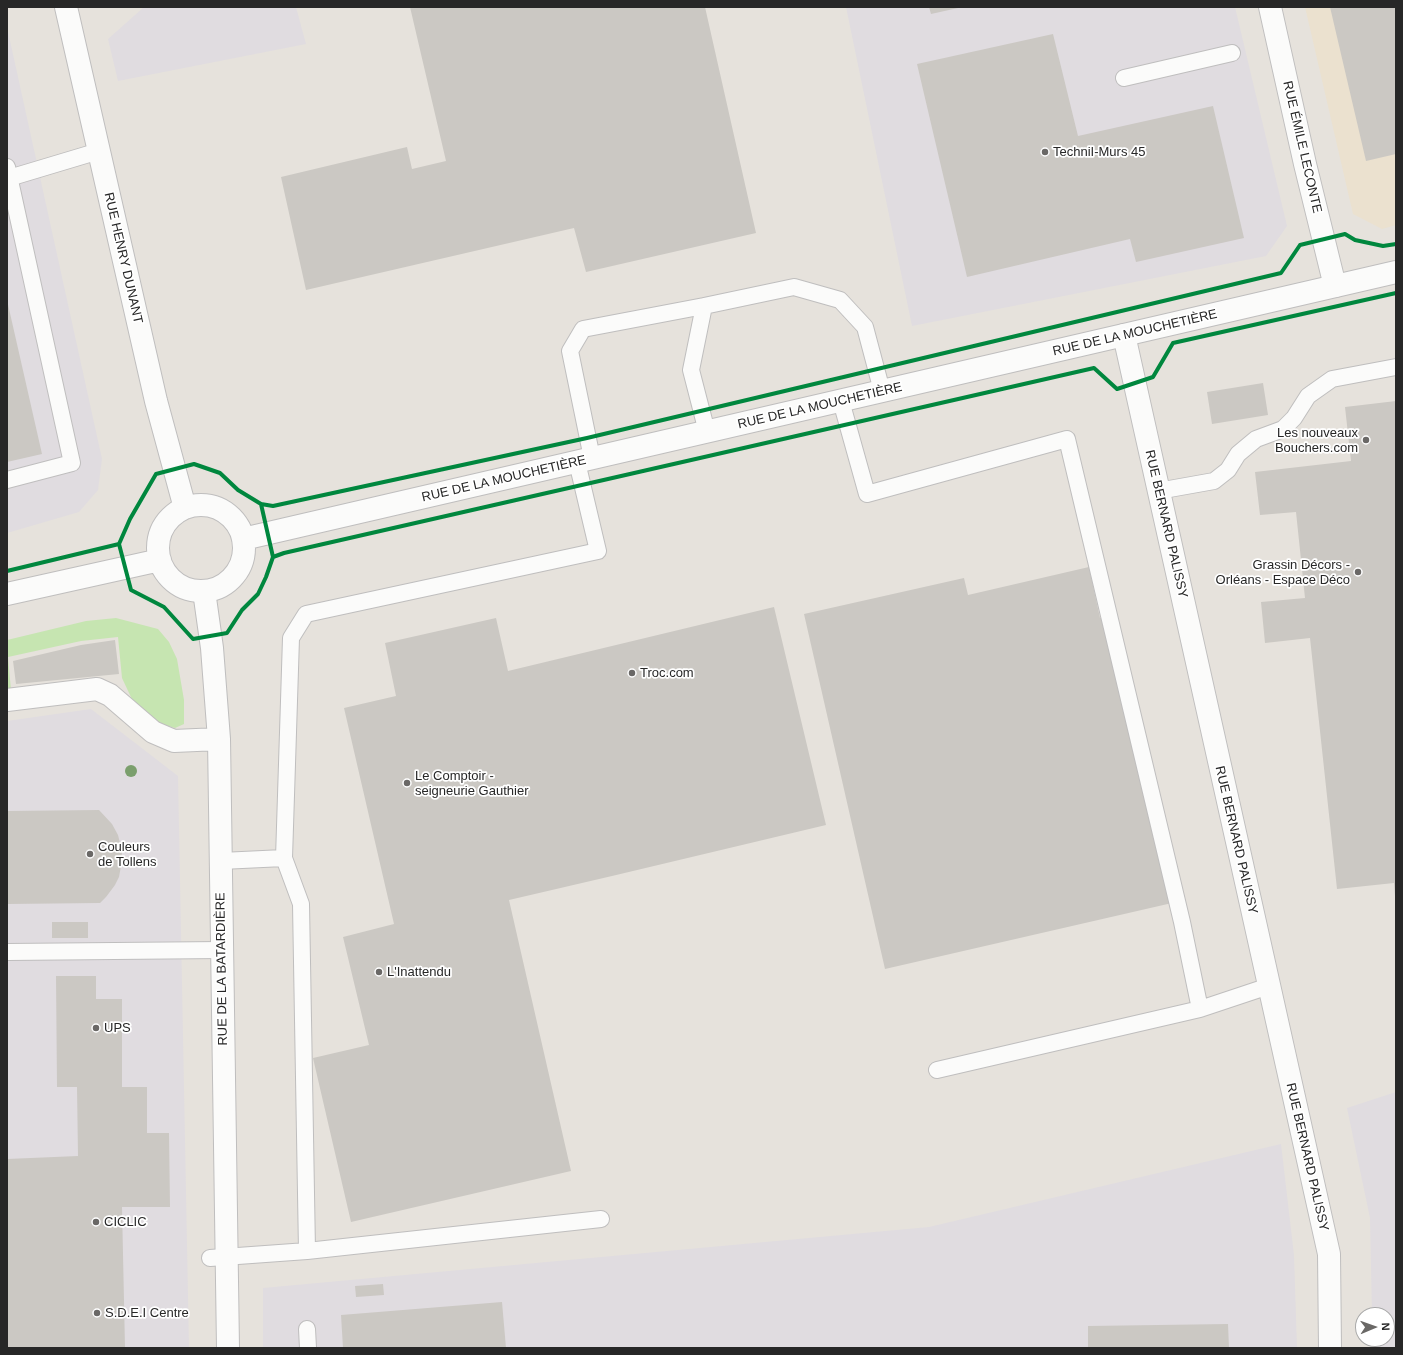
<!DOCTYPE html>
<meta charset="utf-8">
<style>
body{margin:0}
#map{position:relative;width:1403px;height:1355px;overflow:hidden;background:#e6e2dc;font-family:Arial,sans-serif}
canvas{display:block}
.frame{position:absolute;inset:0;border:8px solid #272727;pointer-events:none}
.north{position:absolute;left:1355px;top:1307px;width:40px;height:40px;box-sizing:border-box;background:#fff;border:1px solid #a9a9a9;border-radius:50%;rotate:88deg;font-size:11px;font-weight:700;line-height:16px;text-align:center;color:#272727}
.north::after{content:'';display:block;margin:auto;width:14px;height:18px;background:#6a6866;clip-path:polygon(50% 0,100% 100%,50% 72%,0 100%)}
</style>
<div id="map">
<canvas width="1403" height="1355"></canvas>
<div class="frame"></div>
<div class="north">N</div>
</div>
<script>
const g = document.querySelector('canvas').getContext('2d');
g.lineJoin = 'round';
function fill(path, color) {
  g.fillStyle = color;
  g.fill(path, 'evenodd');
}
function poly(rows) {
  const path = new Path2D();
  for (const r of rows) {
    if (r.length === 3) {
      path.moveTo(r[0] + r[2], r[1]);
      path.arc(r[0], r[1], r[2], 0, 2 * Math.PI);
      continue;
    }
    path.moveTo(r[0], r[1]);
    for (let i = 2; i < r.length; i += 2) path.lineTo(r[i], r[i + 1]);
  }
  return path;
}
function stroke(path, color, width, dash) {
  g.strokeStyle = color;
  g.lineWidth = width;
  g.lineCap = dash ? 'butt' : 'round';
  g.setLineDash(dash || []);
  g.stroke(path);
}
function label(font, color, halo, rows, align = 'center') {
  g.font = font + ' Arial,sans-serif';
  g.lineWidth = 3.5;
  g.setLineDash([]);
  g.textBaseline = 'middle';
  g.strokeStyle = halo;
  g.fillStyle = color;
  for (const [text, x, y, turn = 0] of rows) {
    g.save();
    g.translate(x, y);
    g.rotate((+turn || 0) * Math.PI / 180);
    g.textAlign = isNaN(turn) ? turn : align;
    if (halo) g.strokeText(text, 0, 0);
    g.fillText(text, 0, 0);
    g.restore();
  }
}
fill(poly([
 [144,7,296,7,306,44,118,81,108,39],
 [846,7,1235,7,1287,226,1266,256,912,326],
 [7,27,102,459,98,490,79,512,7,533],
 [91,709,178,776,189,1348,7,1348,7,721],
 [1396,1092,1396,1348,1373,1348,1373,1339,1387,1339,1387,1315,1372,1315,1370,1218,1347,1108],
 [1281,1144,1294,1255,1297,1348,263,1348,263,1288,929,1227]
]), '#e0dce0');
fill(poly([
 [1305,7,1396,7,1396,225,1382,229,1353,214]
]), '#ebe1cf');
fill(poly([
 [116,618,158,629,169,642,177,659,184,700,184,724,175,728,158,723,137,710,122,678,118,637,81,641,8,657,11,690,7,690,7,640,86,621]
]), '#c6e5b1');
fill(poly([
 [410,7,705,7,756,233,586,272,574,228,306,290,281,177,407,147,412,169,446,161],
 [929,7,958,7,958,8,931,14],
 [1330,7,1396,7,1396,154,1366,161],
 [1053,34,1078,136,1213,106,1244,238,1136,262,1130,239,967,277,917,64],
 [7,300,42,454,7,462],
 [1263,383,1268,415,1212,424,1207,392],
 [1396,401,1396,896,1395,896,1394,883,1337,889,1310,638,1265,643,1261,602,1305,598,1296,512,1260,515,1255,472,1351,461,1345,407],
 [1089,567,1100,618,1106,617,1172,903,885,969,804,614,964,578,968,595],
 [774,607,826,825,612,876,509,900,571,1171,351,1222,313,1058,369,1045,343,937,394,924,344,708,396,696,385,643,496,618,508,671],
 [115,640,119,674,16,684,13,661,81,645],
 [99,810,112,824,118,835,122,851,121,866,119,877,115,885,106,897,100,903,7,904,7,811],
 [52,922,88,922,88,938,52,938],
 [56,976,96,976,96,999,122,999,122,1087,147,1087,147,1133,169,1133,170,1207,122,1207,125,1348,7,1348,7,1159,78,1156,77,1087,57,1087],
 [383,1284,384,1295,356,1297,355,1286],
 [502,1302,506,1348,343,1348,341,1315],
 [1228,1324,1229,1348,1088,1348,1088,1326]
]), '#cbc8c3');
const lane = poly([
 [1124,78,1232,53],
 [7,167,72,463,7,480],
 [9,178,99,151],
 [841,401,867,494,1067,439,1182,922,1200,1009],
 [707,432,691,370,704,306,794,287,840,300,865,327,882,391],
 [592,458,570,351,583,329,704,306],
 [1158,491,1214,481,1228,470,1238,454,1256,439,1283,429,1294,418,1308,396,1332,379,1396,367],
 [284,858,301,904,307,1251],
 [221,861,284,858,291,638,306,614,598,551,577,462],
 [7,952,222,950],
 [937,1070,1200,1009,1269,986],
 [210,1258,307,1251,601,1219],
 [307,1329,308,1348]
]);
const street = poly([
 [1270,7,1305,164,1335,286],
 [1124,335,1329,1254,1330,1348],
 [204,591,212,648,219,739,228,1348],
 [7,700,97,689,110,695,153,732,174,741,219,739]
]);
const secondary = poly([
 [66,7,156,401,185,508],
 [201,548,43],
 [243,539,1396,272],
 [7,594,160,560]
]);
stroke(lane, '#bfbebe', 18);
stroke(street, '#bfbebe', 24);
stroke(secondary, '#bfbebe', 24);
stroke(lane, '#fbfbfa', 16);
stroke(street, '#fbfbfa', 22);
stroke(secondary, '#fbfbfa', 22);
stroke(poly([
 [1396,244,1383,246,1355,240,1345,234,1300,245,1281,273,587,438,273,506,261,504,238,490,220,473,194,464,156,474,130,519,119,544,131,590,164,607,193,639,227,633,242,610,258,594,266,577,273,557,284,553,1094,368,1117,389,1153,377,1173,343,1396,293],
 [261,504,273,557],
 [7,571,119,544]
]), '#00873e', 4);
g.fillStyle = '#7b9f6d';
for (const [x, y] of [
 [131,771]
]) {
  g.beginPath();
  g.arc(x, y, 6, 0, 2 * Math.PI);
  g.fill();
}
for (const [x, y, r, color] of [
 [1045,152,4,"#6a6866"],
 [1366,440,4,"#6a6866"],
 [1358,572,4,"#6a6866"],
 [632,673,4,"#6a6866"],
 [407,783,4,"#6a6866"],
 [90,854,4,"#6a6866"],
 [379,972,4,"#6a6866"],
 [96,1028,4,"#6a6866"],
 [96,1222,4,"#6a6866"],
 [97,1313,4,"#6a6866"]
]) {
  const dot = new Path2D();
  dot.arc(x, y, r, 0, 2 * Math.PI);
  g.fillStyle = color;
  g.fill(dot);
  stroke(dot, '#fff', 1.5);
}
label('13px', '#272727', '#fff', [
 ["RUE ÉMILE LECONTE",1302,147,77],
 ["RUE HENRY DUNANT",123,258,77],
 ["RUE DE LA MOUCHETIÈRE",1135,333,-13],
 ["RUE DE LA MOUCHETIÈRE",820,406,-13],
 ["RUE DE LA MOUCHETIÈRE",504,479,-13],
 ["RUE BERNARD PALISSY",1166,524,77],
 ["RUE BERNARD PALISSY",1236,840,77],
 ["RUE DE LA BATARDIÈRE",222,969,-91],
 ["RUE BERNARD PALISSY",1307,1157,77]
]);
label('13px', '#272727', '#fff', [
 ["TechniI-Murs 45",1053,152],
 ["Les nouveaux",1358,433,"right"],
 ["Bouchers.com",1358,448,"right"],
 ["Grassin Décors -",1350,565,"right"],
 ["Orléans - Espace Déco",1350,580,"right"],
 ["Troc.com",640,673],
 ["Le Comptoir -",415,776],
 ["seigneurie Gauthier",415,791],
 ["Couleurs",98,847],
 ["de Tollens",98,862],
 ["L'Inattendu",387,972],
 ["UPS",104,1028],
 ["CICLIC",104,1222],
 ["S.D.E.I Centre",105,1313]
], 'left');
</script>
